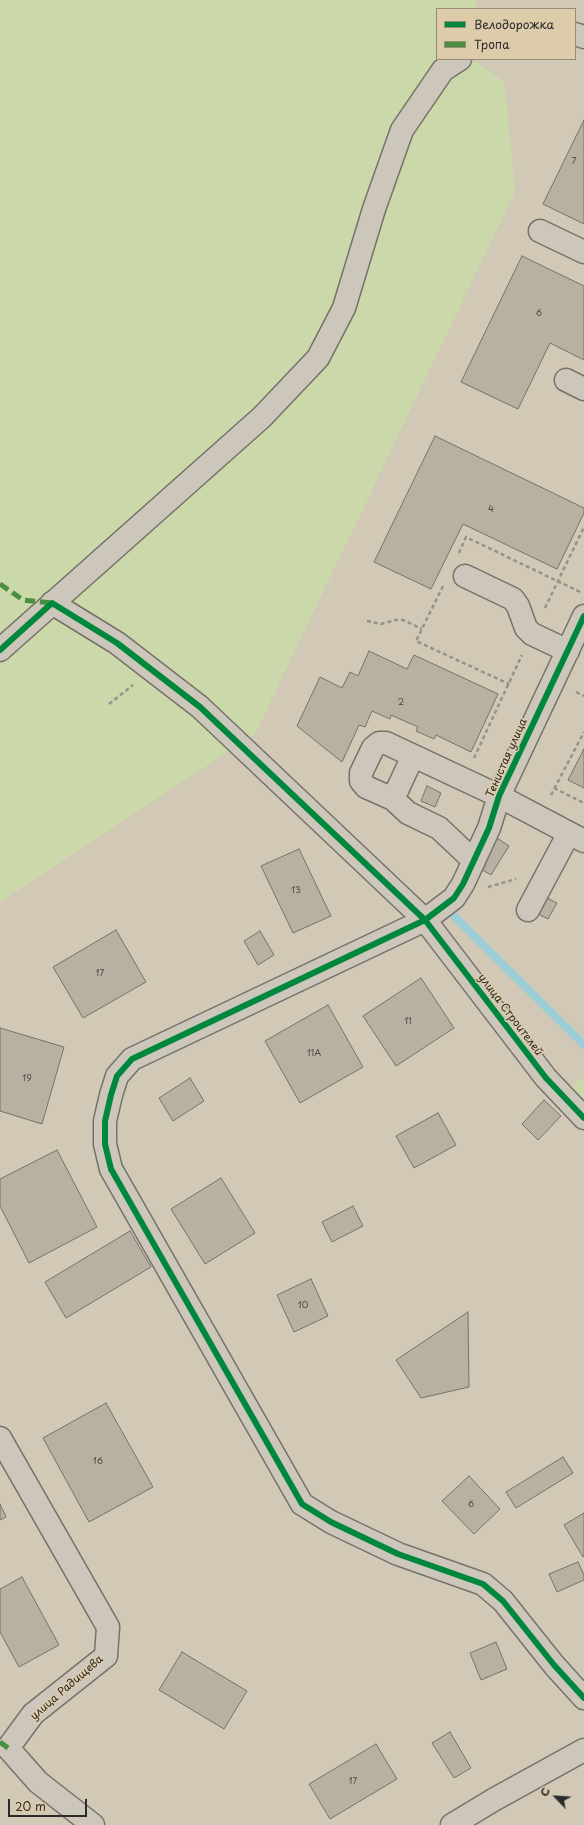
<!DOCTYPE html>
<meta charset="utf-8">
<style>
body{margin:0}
#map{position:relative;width:584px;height:1825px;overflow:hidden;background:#d1c8b6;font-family:"Playpen Sans",sans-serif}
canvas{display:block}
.legend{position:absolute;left:436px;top:8px;width:140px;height:52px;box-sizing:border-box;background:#dca;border:1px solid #968c77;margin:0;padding:5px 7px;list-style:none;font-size:12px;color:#2b2b2b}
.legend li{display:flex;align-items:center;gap:8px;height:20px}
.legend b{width:20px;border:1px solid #968c77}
.north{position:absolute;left:536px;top:1777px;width:40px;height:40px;-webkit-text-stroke:3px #dca;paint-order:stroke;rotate:295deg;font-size:11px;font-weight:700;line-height:16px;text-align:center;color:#2b2b2b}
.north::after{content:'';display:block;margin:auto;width:14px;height:18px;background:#2b2b2b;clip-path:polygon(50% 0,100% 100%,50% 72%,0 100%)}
.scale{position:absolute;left:8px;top:1799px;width:79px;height:18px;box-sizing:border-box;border:2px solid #2b2b2b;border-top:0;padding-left:5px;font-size:12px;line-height:14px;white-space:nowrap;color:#2b2b2b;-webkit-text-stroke:3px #dca;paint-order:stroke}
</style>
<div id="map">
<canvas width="584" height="1825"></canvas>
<ul class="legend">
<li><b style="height:5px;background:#00873e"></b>Велодорожка</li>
<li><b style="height:5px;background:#4a8e3f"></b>Тропа</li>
</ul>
<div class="north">С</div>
<div class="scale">20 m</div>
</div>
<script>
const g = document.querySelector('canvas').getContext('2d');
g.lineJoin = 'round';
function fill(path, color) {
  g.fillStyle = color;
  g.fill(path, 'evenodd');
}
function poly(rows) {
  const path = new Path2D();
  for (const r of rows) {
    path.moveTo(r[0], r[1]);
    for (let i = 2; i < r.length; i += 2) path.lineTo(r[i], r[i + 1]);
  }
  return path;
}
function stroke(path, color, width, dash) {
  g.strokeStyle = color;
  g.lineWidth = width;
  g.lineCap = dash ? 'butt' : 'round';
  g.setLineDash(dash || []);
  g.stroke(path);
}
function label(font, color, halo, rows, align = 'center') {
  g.font = font + ' "Playpen Sans",sans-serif';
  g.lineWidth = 3;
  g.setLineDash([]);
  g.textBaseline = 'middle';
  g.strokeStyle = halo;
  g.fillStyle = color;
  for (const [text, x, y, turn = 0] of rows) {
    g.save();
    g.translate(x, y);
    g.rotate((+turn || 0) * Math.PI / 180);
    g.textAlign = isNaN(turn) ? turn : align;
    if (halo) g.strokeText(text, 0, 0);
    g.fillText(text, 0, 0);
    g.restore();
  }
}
fill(poly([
 [0,0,476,0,475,9,437,9,437,59,472,59,505,83,515,192,255,734,0,902],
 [584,1077,584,1099,570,1087]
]), '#cbd8a9');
stroke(poly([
 [452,914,584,1045]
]), '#9cced8', 8);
const building = poly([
 [584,120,584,224,543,204,584,120],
 [522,256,584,286,584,360,550,343,518,409,461,382,522,256],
 [435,436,584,508,584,513,557,569,463,524,431,589,374,562,435,436],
 [369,651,407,669,414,655,498,694,471,752,436,735,434,739,416,731,418,727,391,715,390,719,372,711,365,727,359,725,342,762,297,726,320,677,342,688,350,672,358,676,369,651],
 [584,749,584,788,568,780,584,749],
 [427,786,441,793,435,807,421,801,427,786],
 [497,838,509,846,491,875,479,868,497,838],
 [299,849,331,916,293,933,261,866,299,849],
 [547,898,557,903,548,919,538,914,547,898],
 [116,930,146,982,83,1018,53,967,116,930],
 [260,931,274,955,258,965,244,941,260,931],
 [421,978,454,1028,396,1066,363,1016,421,978],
 [328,1005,363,1067,300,1103,265,1041,328,1005],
 [0,1028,64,1047,42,1124,0,1111,0,1028],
 [190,1078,204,1101,173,1121,159,1098,190,1078],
 [544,1100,561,1116,538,1140,522,1124,544,1100],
 [438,1113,456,1145,414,1168,396,1136,438,1113],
 [57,1150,97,1227,29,1263,0,1206,0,1179,57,1150],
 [221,1178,255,1233,205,1264,171,1209,221,1178],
 [353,1206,363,1226,332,1242,322,1222,353,1206],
 [130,1231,151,1267,66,1318,45,1282,130,1231],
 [311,1279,328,1316,294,1332,277,1295,311,1279],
 [468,1312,469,1387,421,1398,396,1360,468,1312],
 [106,1403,153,1487,89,1522,43,1438,106,1403],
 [563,1457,573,1473,516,1508,506,1492,563,1457],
 [469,1476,500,1509,474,1534,442,1501,469,1476],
 [0,1504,6,1517,0,1520,0,1504],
 [584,1513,584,1556,583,1557,564,1525,584,1513],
 [578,1562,584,1575,584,1580,557,1592,549,1574,578,1562],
 [22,1577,59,1645,19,1667,0,1632,0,1589,22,1577],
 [496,1642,507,1669,481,1680,470,1653,496,1642],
 [182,1652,247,1691,224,1729,159,1690,182,1652],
 [450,1732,471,1768,454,1778,432,1743,450,1732],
 [376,1744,397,1779,330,1819,309,1784,376,1744]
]);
fill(building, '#b8b0a0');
stroke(building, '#76726a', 1);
const minor = poly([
 [575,34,584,37],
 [540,231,584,252],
 [566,380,584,389],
 [465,576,513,599,518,606,526,628,532,634,568,651],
 [52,603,117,643,200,707,425,920,546,1078,584,1118],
 [584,616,499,796,489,828,463,884,454,898,425,920,132,1059,117,1076,111,1095,105,1121,105,1144,111,1169,302,1504,331,1522,398,1554,483,1584,503,1601,554,1665,584,1698],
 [0,650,262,417,318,358,344,308,374,209,402,130,443,70,460,59],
 [393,799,413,756],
 [474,861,439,828,408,813,393,799,366,787,361,781,361,773,373,748,379,743,386,743,499,796,584,841],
 [528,910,569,833],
 [0,1438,108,1627,106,1656,33,1714,8,1748,38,1782,93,1825],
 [452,1825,495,1799,584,1750]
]);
stroke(minor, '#76726a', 25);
stroke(poly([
 [459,553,466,537,580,592],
 [443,586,416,641,509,684],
 [545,608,584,527],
 [367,621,381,624,396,620,403,620,422,629],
 [576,692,584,696],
 [109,704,133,685],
 [474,758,522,655],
 [554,788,584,803],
 [551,795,584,732],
 [488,887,516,879]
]), '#969289', 2.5, [4, 3]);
stroke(minor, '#cdc6ba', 22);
stroke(poly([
 [0,584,23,600,52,603],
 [0,1742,8,1748]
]), '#4a8e3f', 5, [10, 5]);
stroke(poly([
 [584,616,499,796,489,828,463,884,454,898,425,920,132,1059,117,1076,111,1095,105,1121,105,1144,111,1169,302,1504,331,1522,398,1554,483,1584,503,1601,554,1665,584,1698],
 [0,650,52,603,117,643,200,707,425,920,546,1078,584,1118]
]), '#00873e', 6);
label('9px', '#4f4d49', null, [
 ["7",574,162],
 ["6",539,314],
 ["4",491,510],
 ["2",401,703],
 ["13",296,891],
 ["17",100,974],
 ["11",408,1022],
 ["11А",314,1054],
 ["19",27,1079],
 ["10",303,1306],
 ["16",98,1462],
 ["6",471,1505],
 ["17",353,1782]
]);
label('11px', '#2b2b2b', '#dca', [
 ["Тенистая улица",507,758,-66],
 ["улица Строителей",510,1015,53],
 ["улица Радищева",67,1688,-41]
]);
</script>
